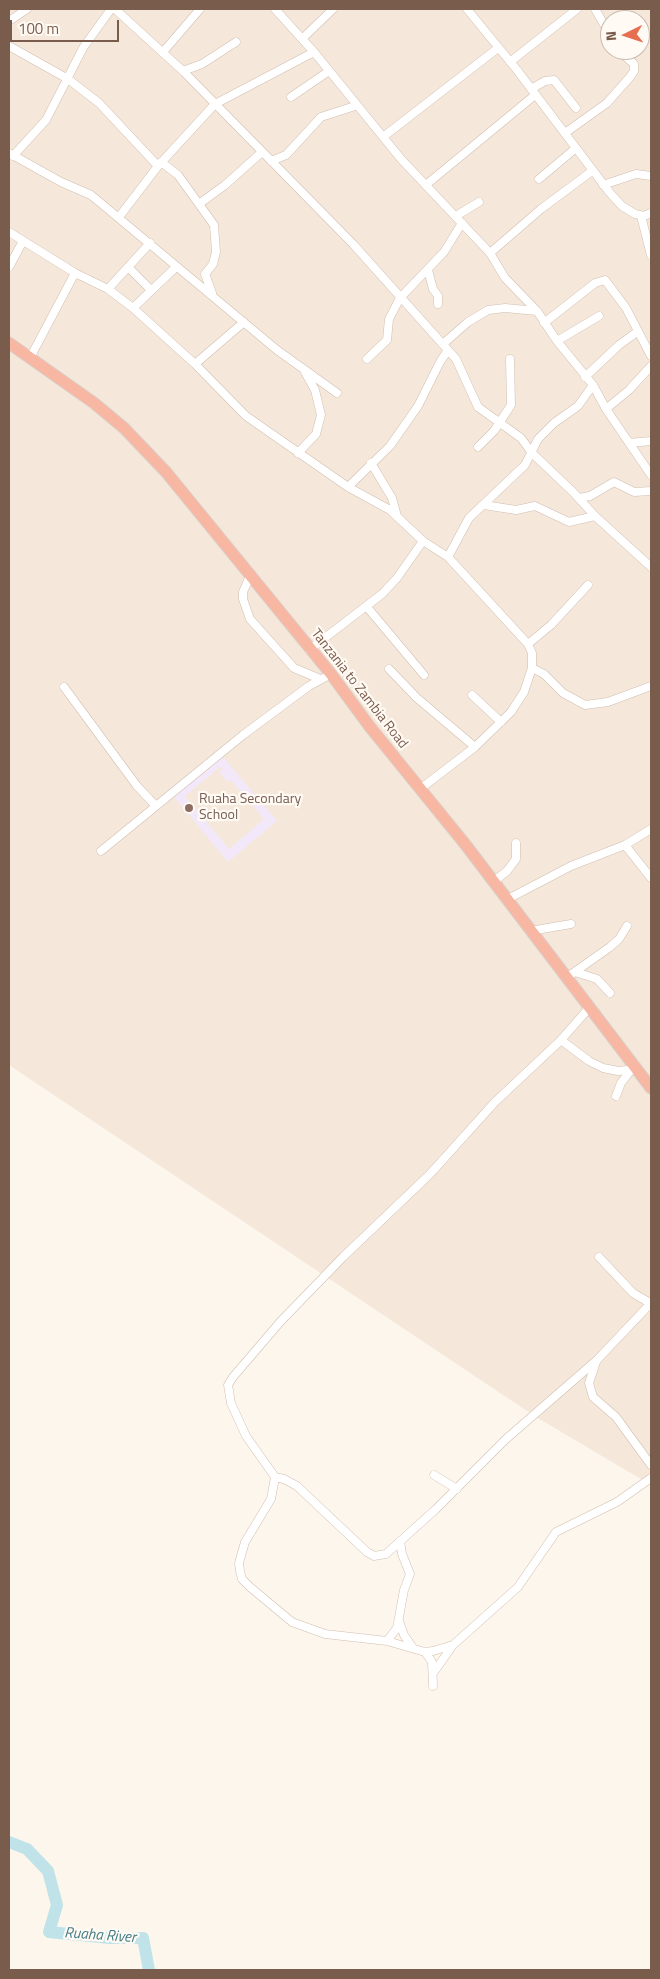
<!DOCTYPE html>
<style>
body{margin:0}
#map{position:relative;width:660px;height:1979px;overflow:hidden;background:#fdf6ec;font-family:"Titillium Web",sans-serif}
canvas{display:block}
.frame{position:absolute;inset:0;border:10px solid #7a5c4d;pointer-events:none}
.north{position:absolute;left:600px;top:10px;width:50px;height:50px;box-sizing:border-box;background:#fffaf3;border:1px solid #cabbb1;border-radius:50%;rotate:266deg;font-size:14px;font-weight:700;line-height:20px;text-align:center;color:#7a5c4d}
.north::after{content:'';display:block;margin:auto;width:18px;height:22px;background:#e76f51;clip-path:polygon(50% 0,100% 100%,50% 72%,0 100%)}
.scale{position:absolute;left:10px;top:20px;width:109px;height:22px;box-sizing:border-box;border:2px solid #7a5c4d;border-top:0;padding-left:6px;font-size:15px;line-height:18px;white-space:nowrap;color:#7a5c4d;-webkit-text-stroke:4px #fffaf3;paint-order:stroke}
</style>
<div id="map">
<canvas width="660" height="1979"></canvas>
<div class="frame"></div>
<div class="north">N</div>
<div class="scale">100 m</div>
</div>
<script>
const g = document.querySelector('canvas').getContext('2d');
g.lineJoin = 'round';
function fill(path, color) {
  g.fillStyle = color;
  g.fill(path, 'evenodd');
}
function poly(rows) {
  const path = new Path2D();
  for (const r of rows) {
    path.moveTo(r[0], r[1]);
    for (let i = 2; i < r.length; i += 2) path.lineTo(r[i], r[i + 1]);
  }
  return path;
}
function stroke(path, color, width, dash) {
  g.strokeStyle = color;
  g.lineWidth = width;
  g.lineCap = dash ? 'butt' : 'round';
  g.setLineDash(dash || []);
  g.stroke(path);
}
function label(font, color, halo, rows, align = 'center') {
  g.font = font + ' "Titillium Web",sans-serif';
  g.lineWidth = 4.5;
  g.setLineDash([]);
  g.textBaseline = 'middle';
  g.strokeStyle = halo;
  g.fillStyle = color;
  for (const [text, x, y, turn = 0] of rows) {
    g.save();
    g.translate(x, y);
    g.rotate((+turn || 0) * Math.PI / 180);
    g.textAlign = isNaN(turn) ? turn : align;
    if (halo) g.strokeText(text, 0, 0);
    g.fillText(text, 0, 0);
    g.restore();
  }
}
fill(poly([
 [9,9,651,9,651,1485,536,1417,9,1065],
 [610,20,640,20,640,50,610,50]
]), '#f5e8da');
fill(poly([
 [222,756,277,821,228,862,174,797],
 [220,767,223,769,219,772,228,782,231,780,264,819,229,849,185,796]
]), '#f3e8fa');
stroke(poly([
 [9,1842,27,1849,48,1871,57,1905,49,1932,110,1938,143,1938,149,1970]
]), '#bfe3e8', 12);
const minor = poly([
 [115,9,183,71,353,244,456,359,478,407,521,438,532,453,573,492,595,516,651,567],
 [275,9,314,52,401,159,490,253,505,278,537,311,557,341,593,385,606,409,651,475],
 [467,9,517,70,610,193,622,206,635,214,644,216,651,213],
 [595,9,610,35],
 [9,21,27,9],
 [302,39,333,9],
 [9,46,68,79,99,103,158,166],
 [163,52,200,9],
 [510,62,577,9],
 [183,71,202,64,236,42],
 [531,89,545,81,554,80,576,108],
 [291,97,329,71],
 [565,133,607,103,630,77,634,71,634,64,618,50],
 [383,137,498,48],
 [9,153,61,182,91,195,277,350,337,393],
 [13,156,46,120,83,48,111,9],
 [271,161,286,155,321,117,355,106],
 [161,162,178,175,214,225,216,252,213,264,205,274,212,293],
 [539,179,576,148],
 [427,184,535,95],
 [603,185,636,174,651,176],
 [199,204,225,185,262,152],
 [456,216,479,202],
 [641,216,651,255],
 [119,217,158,166,215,104,314,52],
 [9,232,75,273,108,289,133,308,195,364,246,416,348,487,390,510,423,541,448,557,528,644,532,653,532,668,524,692,511,712,475,747,420,789],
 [490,253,541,209,592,171],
 [9,267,23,241],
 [129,268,151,290],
 [428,270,433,289,438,296,438,304],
 [108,289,150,243],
 [133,308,176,267],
 [544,323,595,283,605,280,626,308,651,356],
 [557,341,599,316],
 [443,344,468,322,488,310,505,308,537,311],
 [31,356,75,273],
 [367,359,387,340,389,319,400,298,444,252,462,223],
 [195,364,244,322],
 [585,377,619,345,637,332],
 [606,409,629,390,651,366],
 [629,443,651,441],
 [478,447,494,431,511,405,510,359],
 [298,453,316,434,321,415,315,390,305,372],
 [371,463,392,498,397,516],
 [348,487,390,446,418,406,440,362,448,350],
 [579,498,590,496,614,482,634,492,651,491],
 [484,505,516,510,535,506,569,522,595,516],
 [448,557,469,518,525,465,538,439,554,423,578,406,593,385],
 [250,576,243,592,243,599,250,619,294,668,320,679],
 [367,607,424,675],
 [528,644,551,625,588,585],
 [309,650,382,594,397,578,423,541],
 [532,668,544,674,563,693,585,705,608,702,651,686],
 [389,669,417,698,475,747],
 [64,687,137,786,155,805],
 [472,695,501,722],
 [625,845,651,878],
 [101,851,243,735,309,686,331,674],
 [493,882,507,871,516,859,516,843],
 [506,900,571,866,625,845,651,829],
 [530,931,571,924],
 [575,972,597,979,610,993],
 [566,978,610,947,619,939,627,926],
 [590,1007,560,1041,495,1102,430,1174,343,1257,281,1321,233,1377,228,1385,231,1403,246,1436,275,1477,271,1499,245,1542,239,1563,240,1571,242,1579,250,1587,292,1622,325,1634,387,1641,425,1652,433,1651,453,1645,518,1587,556,1532,617,1502,651,1478],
 [561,1040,589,1061,603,1068,618,1071,637,1069],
 [616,1096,621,1083,631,1070],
 [599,1257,633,1293,650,1303],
 [596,1362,589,1383,593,1397,616,1417,651,1465],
 [434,1475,457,1489],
 [275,1477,284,1479,297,1486,367,1552,374,1556,386,1554,436,1509,506,1439,597,1360,651,1303],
 [399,1621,404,1635,413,1648],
 [387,1641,397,1628,404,1590,410,1574,402,1554,400,1541],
 [425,1652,432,1662,433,1686],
 [434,1672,453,1645]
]);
const highway = poly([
 [9,343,94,403,124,428,166,472,331,674,370,727,465,844,651,1088]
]);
stroke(minor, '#d1beb0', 9);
stroke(highway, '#dad1cd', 13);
stroke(minor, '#fff', 8);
stroke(highway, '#f7b7a3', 11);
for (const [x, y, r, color] of [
 [189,808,5,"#8d6e63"]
]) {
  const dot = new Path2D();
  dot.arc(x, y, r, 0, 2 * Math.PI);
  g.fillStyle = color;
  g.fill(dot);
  stroke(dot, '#fffaf3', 2);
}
label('14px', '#7a5c4d', '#fffaf3', [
 ["Tanzania to Zambia Road",359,689,52]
]);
label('14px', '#785e54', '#fffaf3', [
 ["Ruaha Secondary",199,800],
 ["School",199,816]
], 'left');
label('italic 15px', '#437c86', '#fffaf3', [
 ["Ruaha River",100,1936,4]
]);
</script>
